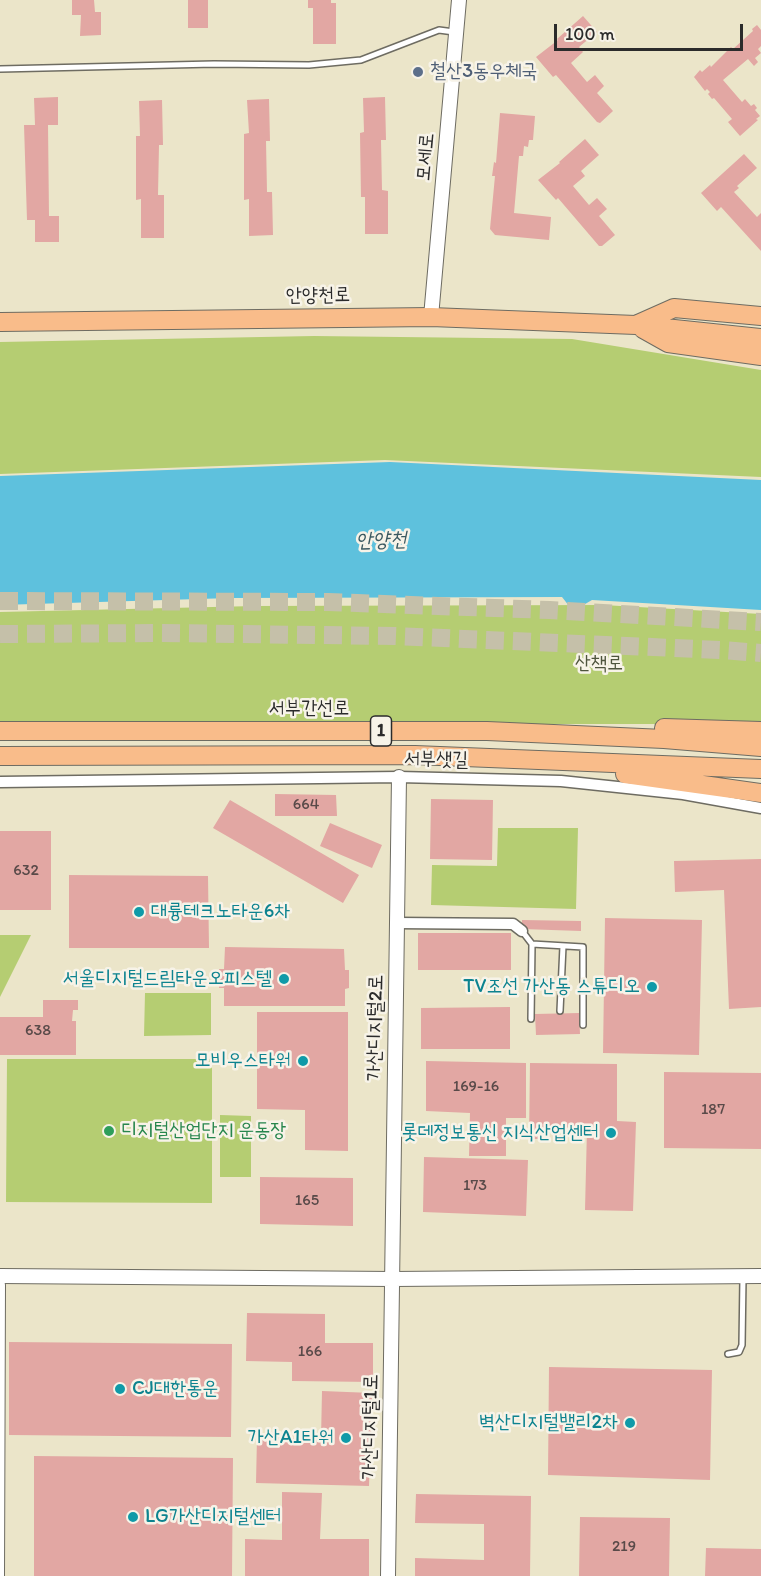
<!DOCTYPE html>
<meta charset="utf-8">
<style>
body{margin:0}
#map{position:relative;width:761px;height:1576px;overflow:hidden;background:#ebe5c9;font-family:Itim,sans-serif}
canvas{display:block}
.scale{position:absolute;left:554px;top:24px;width:189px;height:27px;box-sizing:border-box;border:3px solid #2b2b2b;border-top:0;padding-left:8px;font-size:18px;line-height:21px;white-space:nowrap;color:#2b2b2b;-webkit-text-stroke:4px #f7f3e8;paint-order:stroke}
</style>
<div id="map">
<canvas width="761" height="1576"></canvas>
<div class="scale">100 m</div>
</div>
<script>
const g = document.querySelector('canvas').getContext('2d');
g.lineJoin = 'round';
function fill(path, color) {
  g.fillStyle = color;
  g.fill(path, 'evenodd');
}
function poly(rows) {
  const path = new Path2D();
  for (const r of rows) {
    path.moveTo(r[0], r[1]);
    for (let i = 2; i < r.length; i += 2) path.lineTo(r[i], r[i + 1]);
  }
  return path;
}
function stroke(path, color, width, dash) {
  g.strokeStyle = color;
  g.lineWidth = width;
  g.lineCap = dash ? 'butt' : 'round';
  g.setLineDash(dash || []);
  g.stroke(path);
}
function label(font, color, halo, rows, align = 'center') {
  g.font = font + ' Itim,"Poor Story",sans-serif';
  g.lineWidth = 5;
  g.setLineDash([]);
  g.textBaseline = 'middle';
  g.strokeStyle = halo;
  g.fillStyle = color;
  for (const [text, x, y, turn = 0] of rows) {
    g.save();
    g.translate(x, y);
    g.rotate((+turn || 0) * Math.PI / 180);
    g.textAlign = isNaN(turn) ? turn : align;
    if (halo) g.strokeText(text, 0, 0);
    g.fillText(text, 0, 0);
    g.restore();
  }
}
fill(poly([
 [314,336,572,339,761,370,761,477,385,460,0,474,0,342],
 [603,605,761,614,761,726,684,724,0,724,0,612,255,606],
 [498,828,578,828,576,909,431,905,432,865,497,866],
 [0,935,31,935,0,997],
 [145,993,211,993,211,1035,144,1036],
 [7,1059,212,1059,212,1203,6,1202],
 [220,1115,251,1116,251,1177,220,1177]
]), '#b5cd72');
fill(poly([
 [390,462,761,480,761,610,592,600,573,611,562,597,231,598,0,605,0,476]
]), '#5ec1dd');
fill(poly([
 [72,0,94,0,95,12,101,12,101,35,80,36,81,15,72,15],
 [188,0,208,0,208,28,188,28],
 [308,0,331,0,331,3,336,3,336,44,313,44,313,8,308,8],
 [583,16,597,32,579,47,583,52,571,63,587,82,595,75,604,86,597,93,613,111,600,123,597,122,556,75,553,77,536,57,558,40,557,39],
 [757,25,761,30,761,46,758,49,761,53,755,58,758,62,754,66,748,59,723,80,742,102,745,99,751,106,754,104,757,108,755,110,760,116,756,119,758,120,740,136,728,122,732,119,714,98,712,99,708,94,710,92,707,89,705,91,694,77,700,70,702,72,710,65,711,67,731,47,733,49,753,31,752,29],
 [58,97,58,125,48,125,49,216,59,216,59,242,35,242,35,220,27,220,24,125,35,125,34,98],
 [385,97,386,140,381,140,382,190,388,191,388,234,365,234,365,197,361,197,360,133,364,132,363,98],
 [269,99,270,141,266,141,267,192,272,192,273,235,249,236,249,199,244,200,244,134,249,133,247,100],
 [162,100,163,145,159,145,158,195,164,195,164,238,141,238,141,199,136,200,136,136,140,136,139,101],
 [500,113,535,116,533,140,529,140,528,147,524,146,523,156,519,156,514,213,551,217,549,240,495,235,490,229,495,176,492,176,494,162,496,163],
 [585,139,599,155,581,171,585,176,573,186,589,205,597,198,607,209,599,216,615,235,602,246,599,246,558,198,556,200,538,180,560,163,559,162],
 [744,154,757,168,737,186,739,188,734,192,757,217,761,213,761,251,721,207,717,211,701,193],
 [275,794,336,795,337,816,275,816],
 [431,799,493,800,492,860,430,859],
 [230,800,359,875,343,903,213,828],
 [330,823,382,845,372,868,320,846],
 [0,831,51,831,51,910,0,910],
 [761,859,761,1007,729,1009,724,890,675,892,674,861],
 [69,875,208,876,209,948,69,948],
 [605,918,702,920,699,1055,603,1053],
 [522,920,581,921,581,931,522,929],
 [418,933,511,933,511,970,418,970],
 [225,947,344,949,345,970,349,970,349,988,345,989,345,1006,224,1006,224,988,219,988,219,969,224,969],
 [43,1000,78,1000,78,1010,73,1010,72,1021,76,1021,76,1055,0,1055,0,1017,43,1017],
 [510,1007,510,1049,421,1049,421,1008],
 [257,1012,348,1012,348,1151,305,1150,305,1110,257,1109],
 [579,1013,580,1034,536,1035,535,1014],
 [426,1061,526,1063,526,1118,506,1118,506,1156,469,1156,470,1113,426,1111],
 [530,1063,617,1064,617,1121,636,1122,633,1211,585,1210,587,1128,545,1127,545,1139,529,1139],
 [664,1072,761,1073,761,1149,664,1148],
 [424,1157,528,1160,526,1216,423,1212],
 [260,1177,353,1178,353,1226,260,1224],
 [247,1313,325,1314,325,1343,373,1343,373,1382,292,1381,292,1362,246,1361],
 [9,1342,232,1344,231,1437,9,1435],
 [549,1367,712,1370,710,1480,548,1475],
 [322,1391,372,1393,369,1486,256,1483,257,1437,321,1439],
 [34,1456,233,1458,232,1576,34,1576],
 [282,1492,322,1493,320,1539,369,1539,369,1576,245,1576,245,1539,282,1540],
 [416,1494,531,1496,530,1576,415,1576,415,1558,484,1560,484,1524,415,1523],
 [580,1517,670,1518,669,1576,579,1576],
 [706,1548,761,1549,761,1576,705,1576]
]), '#e2a7a3');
stroke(poly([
 [0,601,328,602,550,610,761,622],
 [0,634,160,633,395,636,721,650,761,653]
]), '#c5c0a9', 18, [18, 9]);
const service = poly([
 [0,69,214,64,309,65,361,60,439,30,454,32],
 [522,931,532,944],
 [560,1011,563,946],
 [531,1019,532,944,583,947,583,1025],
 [728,1354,739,1352,742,1345,743,1278]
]);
const pedestrian = poly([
 [0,1576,1,1285]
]);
const minor = poly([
 [0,782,399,777,561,781,683,794,761,808],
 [397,923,513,924,522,931]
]);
const tertiary = poly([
 [431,317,459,0],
 [0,1276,393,1279,761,1276],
 [388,1576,399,777]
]);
const primary = poly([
 [0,322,431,317,636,325,761,338],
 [638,324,674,308,761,316],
 [643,329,668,343,761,356],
 [664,728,761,731],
 [0,731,487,731,664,739,761,747],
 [0,756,415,755,761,769],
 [625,774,761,793]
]);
stroke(service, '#6e6c62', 8);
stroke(pedestrian, '#6e6c62', 10);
stroke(minor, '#6e6c62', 13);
stroke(tertiary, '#6e6c62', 16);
stroke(primary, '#6e6c62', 20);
stroke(service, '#fff', 5);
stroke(pedestrian, '#fff', 8);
stroke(minor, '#fff', 10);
stroke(tertiary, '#fff', 14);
stroke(primary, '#f9bc8a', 18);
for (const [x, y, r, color] of [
 [418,72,6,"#5c6f8a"],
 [139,912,6,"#0f9aa8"],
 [284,979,6,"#0f9aa8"],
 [652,987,6,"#0f9aa8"],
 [303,1061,6,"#0f9aa8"],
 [109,1131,6,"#2e9e5b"],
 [611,1133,6,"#0f9aa8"],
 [120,1389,6,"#0f9aa8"],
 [630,1423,6,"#0f9aa8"],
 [346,1438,6,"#0f9aa8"],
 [133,1517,6,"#0f9aa8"]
]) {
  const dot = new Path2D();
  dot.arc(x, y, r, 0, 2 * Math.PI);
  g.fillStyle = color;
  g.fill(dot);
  stroke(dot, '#f7f3e8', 2);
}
label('16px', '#594a49', null, [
 ["664",306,805],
 ["632",26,871],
 ["638",38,1031],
 ["169-16",476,1087],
 ["187",713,1110],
 ["173",475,1186],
 ["165",307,1201],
 ["166",310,1352],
 ["219",624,1547]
]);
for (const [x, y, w] of [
 [381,731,21]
]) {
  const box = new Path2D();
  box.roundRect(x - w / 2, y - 15, w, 30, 4.5);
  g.fillStyle = '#f7f3e8';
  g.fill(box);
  stroke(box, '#2b2b2b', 1.5);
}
label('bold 18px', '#2b2b2b', null, [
 ["1",381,731]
]);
label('20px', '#4e5e75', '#f7f3e8', [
 ["철산3동우체국",430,72]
], 'left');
label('20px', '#2b2b2b', '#f7f3e8', [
 ["모세로",426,157,-85],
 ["안양천로",318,296,-1],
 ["서부간선로",309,709],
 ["서부샛길",436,760,1],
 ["가산디지털2로",376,1028,-89],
 ["가산디지털1로",371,1427,-89]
]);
label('20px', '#4e543d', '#f7f3e8', [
 ["산책로",599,664]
]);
label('20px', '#0d838f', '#f7f3e8', [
 ["대륭테크노타운6차",151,912,"left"],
 ["서울디지털드림타운오피스텔",272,979],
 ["TV조선 가산동 스튜디오",640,987],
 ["모비우스타워",291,1061],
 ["롯데정보통신 지식산업센터",599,1133],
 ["CJ대한통운",132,1389,"left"],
 ["벽산디지털밸리2차",618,1423],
 ["가산A1타워",334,1438],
 ["LG가산디지털센터",145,1517,"left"]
], 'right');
label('20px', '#27864d', '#f7f3e8', [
 ["디지털산업단지 운동장",121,1131]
], 'left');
label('italic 21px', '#3a5860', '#f7f3e8', [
 ["안양천",381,541,-2]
]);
</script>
